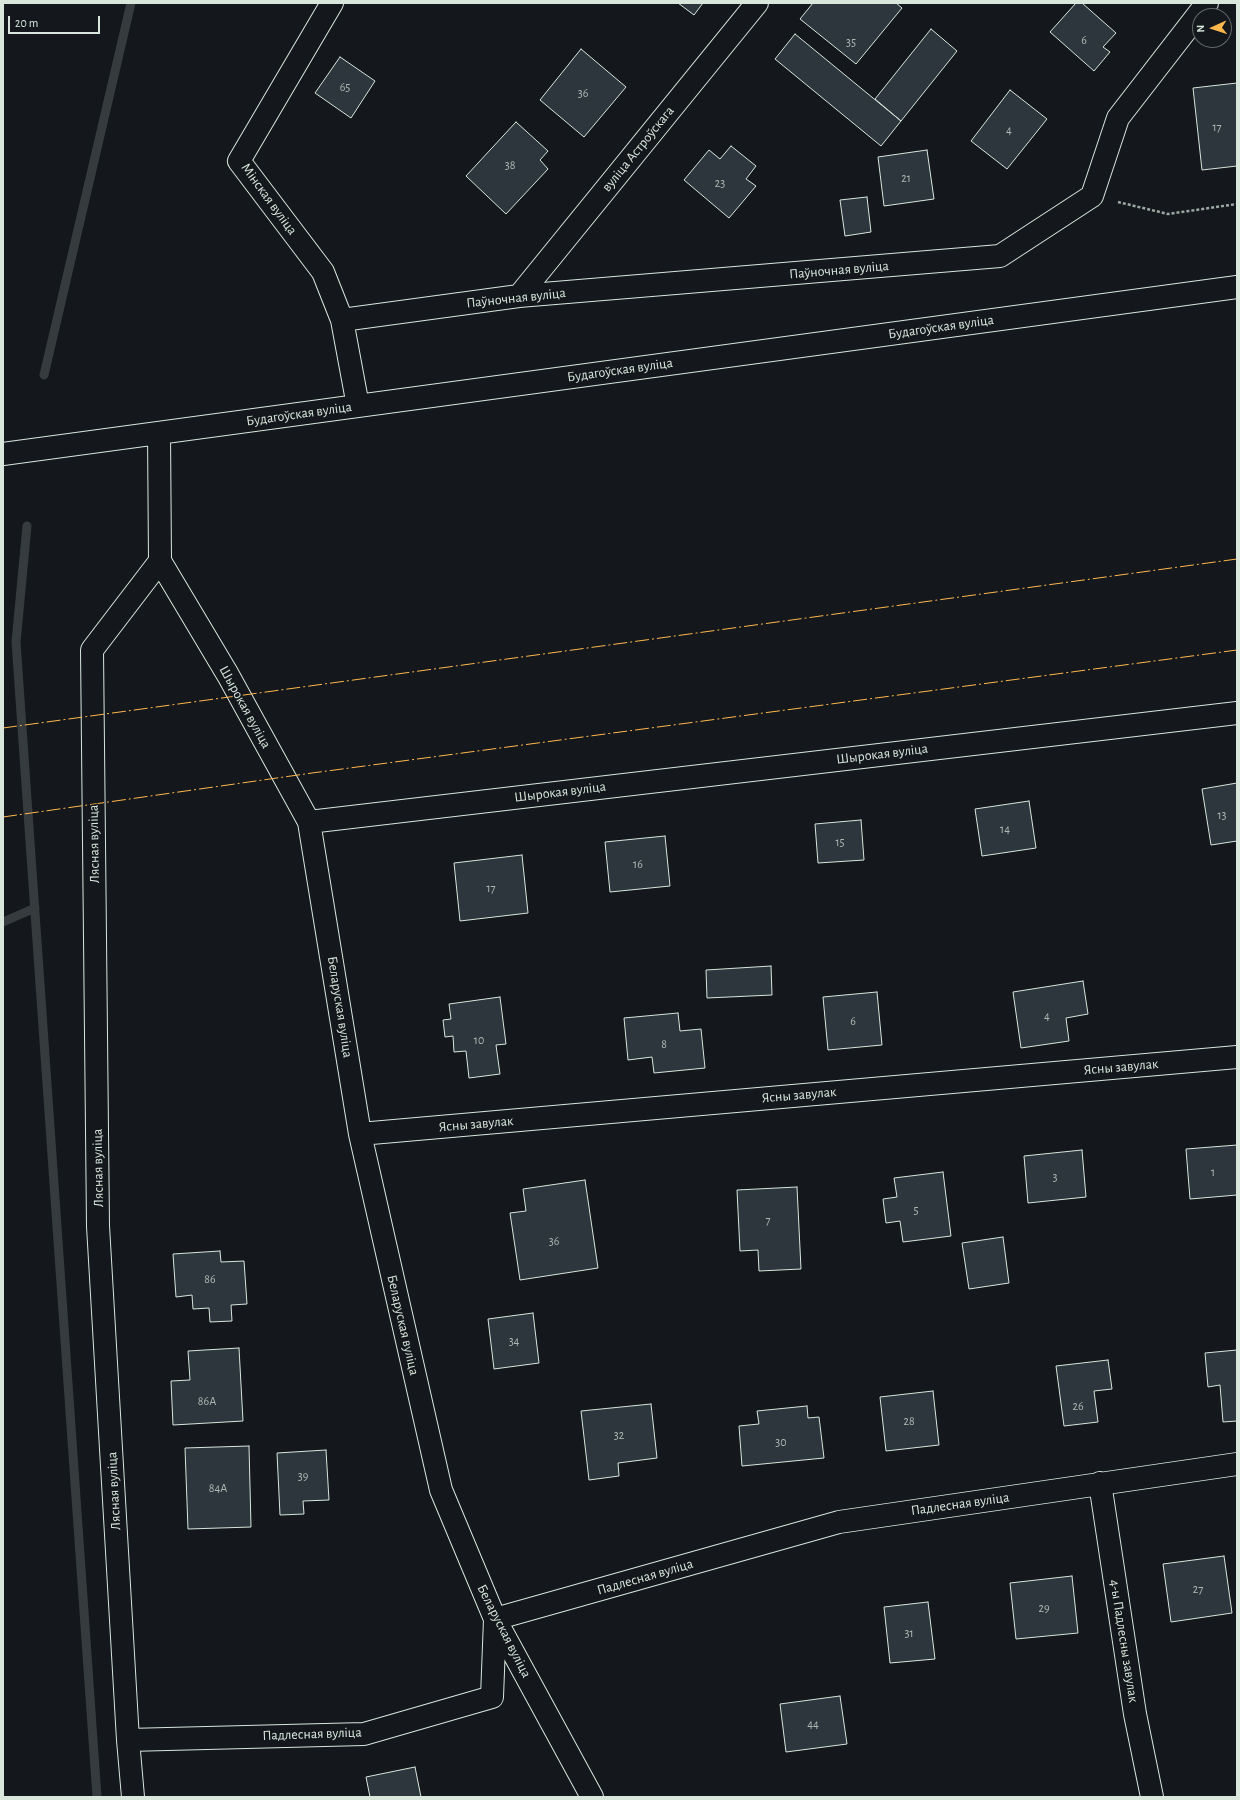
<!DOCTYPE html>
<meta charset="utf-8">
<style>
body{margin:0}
#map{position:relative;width:1240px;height:1800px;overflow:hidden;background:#14181c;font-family:"Alegreya Sans",sans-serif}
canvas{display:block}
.frame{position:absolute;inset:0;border:4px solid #d8e6dc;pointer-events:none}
.north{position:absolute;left:1192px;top:8px;width:40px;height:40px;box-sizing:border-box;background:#14181c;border:1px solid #626a69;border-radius:50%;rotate:267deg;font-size:11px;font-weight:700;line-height:16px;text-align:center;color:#d8e6dc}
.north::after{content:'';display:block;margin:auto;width:14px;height:18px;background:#ffb74d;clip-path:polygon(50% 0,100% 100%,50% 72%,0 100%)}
.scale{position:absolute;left:8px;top:16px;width:92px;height:18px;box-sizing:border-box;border:2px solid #d8e6dc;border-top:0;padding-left:5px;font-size:12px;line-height:14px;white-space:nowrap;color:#d8e6dc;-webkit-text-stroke:3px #14181c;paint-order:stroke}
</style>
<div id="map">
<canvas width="1240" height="1800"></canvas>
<div class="frame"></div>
<div class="north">N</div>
<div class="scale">20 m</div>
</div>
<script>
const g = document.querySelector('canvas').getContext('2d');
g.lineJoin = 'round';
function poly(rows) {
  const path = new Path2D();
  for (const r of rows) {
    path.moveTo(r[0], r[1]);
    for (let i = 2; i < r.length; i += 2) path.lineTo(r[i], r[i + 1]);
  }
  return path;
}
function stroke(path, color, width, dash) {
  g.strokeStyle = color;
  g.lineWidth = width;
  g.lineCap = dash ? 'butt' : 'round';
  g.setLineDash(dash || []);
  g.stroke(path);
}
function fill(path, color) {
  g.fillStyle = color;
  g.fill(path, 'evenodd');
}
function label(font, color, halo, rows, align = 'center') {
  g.font = font + ' "Alegreya Sans",sans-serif';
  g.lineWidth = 3;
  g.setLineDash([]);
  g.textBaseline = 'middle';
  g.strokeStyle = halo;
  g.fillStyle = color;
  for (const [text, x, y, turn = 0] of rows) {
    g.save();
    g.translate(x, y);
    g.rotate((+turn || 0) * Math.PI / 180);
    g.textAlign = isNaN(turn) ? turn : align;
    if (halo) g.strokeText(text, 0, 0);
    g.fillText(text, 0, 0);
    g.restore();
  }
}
stroke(poly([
 [44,375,131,3],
 [27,526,16,642,97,1797],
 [3,922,35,908]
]), '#363b3e', 9);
const building = poly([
 [678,3,703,3,694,15,678,3],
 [813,3,896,3,902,8,856,64,800,19,813,3],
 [1076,3,1082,3,1116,33,1103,47,1110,52,1094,71,1050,32,1076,3],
 [931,29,957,51,901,121,875,99,931,29],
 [795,34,901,121,881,146,775,59,795,34],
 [581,49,626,87,584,137,540,100,581,49],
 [340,57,375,81,351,118,315,93,340,57],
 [1237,83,1237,166,1202,170,1193,88,1237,83],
 [1010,90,1047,119,1007,169,971,141,1010,90],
 [516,122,548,151,540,160,548,169,506,214,466,176,516,122],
 [731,146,756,166,746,179,756,186,729,218,684,180,709,150,720,159,731,146],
 [927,150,934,199,884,206,878,157,927,150],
 [867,197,871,232,845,236,840,200,867,197],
 [1237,783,1237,841,1211,845,1202,789,1237,783],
 [1029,801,1036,848,982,856,975,809,1029,801],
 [861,820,864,860,818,863,815,824,861,820],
 [665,836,670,886,610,892,605,842,665,836],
 [522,855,528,913,460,921,454,863,522,855],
 [771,966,772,995,707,998,706,970,771,966],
 [1083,981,1088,1014,1066,1018,1069,1041,1021,1048,1013,992,1083,981],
 [877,992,882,1045,828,1050,823,997,877,992],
 [500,997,506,1044,496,1045,500,1074,469,1078,466,1051,454,1052,453,1036,445,1037,443,1020,451,1019,449,1004,500,997],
 [678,1013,680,1031,701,1029,705,1068,654,1073,652,1057,628,1060,624,1018,678,1013],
 [1237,1145,1237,1195,1190,1199,1186,1149,1237,1145],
 [1082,1150,1086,1197,1028,1203,1024,1156,1082,1150],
 [943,1172,951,1236,903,1242,900,1221,886,1223,883,1199,897,1197,894,1178,943,1172],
 [585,1180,598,1268,520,1280,510,1213,526,1211,523,1189,585,1180],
 [797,1187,801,1269,759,1271,758,1250,740,1251,737,1190,797,1187],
 [1003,1237,1009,1283,969,1289,962,1243,1003,1237],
 [220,1251,221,1262,244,1261,247,1304,231,1305,232,1321,210,1322,209,1308,193,1309,192,1295,176,1297,173,1254,220,1251],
 [533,1313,539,1363,494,1369,488,1319,533,1313],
 [239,1348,243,1421,173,1425,171,1381,190,1380,188,1351,239,1348],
 [1237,1350,1237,1421,1223,1422,1220,1385,1208,1387,1205,1353,1237,1350],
 [1108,1360,1112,1389,1094,1391,1098,1422,1064,1426,1056,1366,1108,1360],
 [933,1391,939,1445,886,1451,880,1397,933,1391],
 [651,1404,657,1458,618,1463,619,1476,589,1480,581,1411,651,1404],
 [807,1406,808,1418,819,1417,824,1458,742,1466,739,1426,759,1424,757,1411,807,1406],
 [249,1446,251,1527,188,1529,185,1448,249,1446],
 [326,1450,329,1500,303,1501,304,1514,280,1515,277,1453,326,1450],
 [1224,1556,1232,1613,1171,1622,1163,1564,1224,1556],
 [1072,1576,1078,1633,1016,1639,1010,1583,1072,1576],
 [928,1602,935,1659,890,1663,884,1607,928,1602],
 [840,1696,847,1744,786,1752,780,1704,840,1696],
 [415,1767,421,1797,370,1797,366,1777,415,1767]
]);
fill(building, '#2c363c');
stroke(building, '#d8e6dc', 1);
const minor = poly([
 [332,3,239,161,323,272,342,320,358,406],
 [519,296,757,3],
 [342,320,519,296,1000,256,1092,196,1118,118,1207,3],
 [159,433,160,561,228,675,309,822,1237,713],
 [3,454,1237,287],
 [309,822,360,1134,441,1490,495,1619,592,1797],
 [360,1134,1237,1057],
 [1100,1483,1135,1714,1152,1797],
 [128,1740,364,1734,492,1697,495,1619,839,1522,1237,1464],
 [133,1797,128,1740,98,1226,92,650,160,561]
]);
stroke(minor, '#d8e6dc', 24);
stroke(poly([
 [1118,202,1168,214,1237,204]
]), '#9da8a2', 2.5, [3, 2]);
stroke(minor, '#14181c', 22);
stroke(poly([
 [3,728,1237,559],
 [3,817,312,773,1237,650]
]), '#ffb74d', 1, [14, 3, 2, 3]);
label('12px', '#adbab4', null, [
 ["6",1084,40],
 ["35",851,42],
 ["65",345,87],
 ["36",583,93],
 ["17",1217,127],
 ["4",1009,130],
 ["38",510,165],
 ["21",906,178],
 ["23",720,183],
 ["13",1222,815],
 ["14",1005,829],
 ["15",840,842],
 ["16",638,864],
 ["17",491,888],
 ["4",1047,1016],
 ["6",853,1021],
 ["10",479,1040],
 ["8",664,1044],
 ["1",1213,1172],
 ["3",1055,1177],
 ["5",916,1210],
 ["7",768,1220],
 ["36",554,1241],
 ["86",210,1279],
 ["34",514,1341],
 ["86А",207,1401],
 ["26",1078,1406],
 ["28",909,1421],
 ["32",619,1435],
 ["30",781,1442],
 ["39",303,1476],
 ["84А",218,1488],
 ["27",1198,1589],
 ["29",1044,1608],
 ["31",909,1633],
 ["44",813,1724]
]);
label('14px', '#d8e6dc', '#14181c', [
 ["вуліца Астроўскага",638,149,-51],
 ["Мінская вуліца",269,199,54],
 ["Паўночная вуліца",839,270,-5],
 ["Паўночная вуліца",516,298,-6],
 ["Будагоўская вуліца",941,327,-8],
 ["Будагоўская вуліца",620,370,-8],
 ["Будагоўская вуліца",299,414,-8],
 ["Шырокая вуліца",245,707,61],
 ["Шырокая вуліца",882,754,-7],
 ["Шырокая вуліца",560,792,-7],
 ["Лясная вуліца",94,844,-91],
 ["Беларуская вуліца",340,1007,81],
 ["Ясны завулак",1121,1067,-5],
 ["Ясны завулак",799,1095,-5],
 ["Ясны завулак",476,1124,-5],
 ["Лясная вуліца",98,1168,-91],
 ["Беларуская вуліца",403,1325,77],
 ["Лясная вуліца",114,1491,-93],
 ["Падлесная вуліца",960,1504,-8],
 ["Падлесная вуліца",645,1577,-16],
 ["Беларуская вуліца",504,1631,63],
 ["4-ы Падлесны завулак",1124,1641,81],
 ["Падлесная вуліца",312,1734,-2]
]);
</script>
